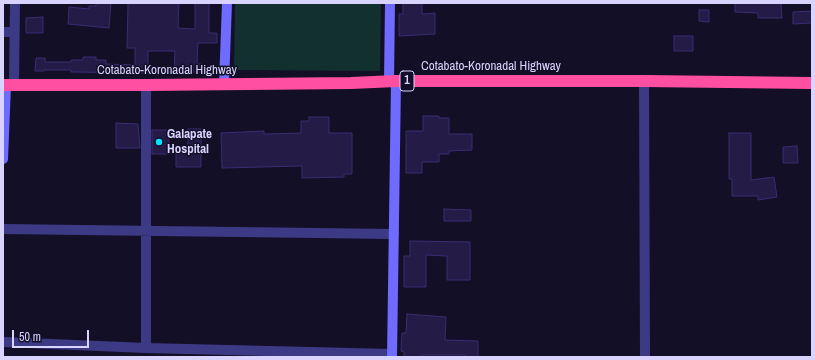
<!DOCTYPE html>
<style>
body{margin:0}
#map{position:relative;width:815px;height:360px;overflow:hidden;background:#130f26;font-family:"Archivo Narrow",sans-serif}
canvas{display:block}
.frame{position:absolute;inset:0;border:4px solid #d9d4ff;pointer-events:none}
.scale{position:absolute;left:12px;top:330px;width:77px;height:18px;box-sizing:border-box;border:2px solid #d9d4ff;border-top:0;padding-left:5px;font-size:12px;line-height:14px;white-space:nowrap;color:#d9d4ff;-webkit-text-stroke:3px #130f26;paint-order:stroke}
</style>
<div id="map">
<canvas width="815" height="360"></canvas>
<div class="frame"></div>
<div class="scale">50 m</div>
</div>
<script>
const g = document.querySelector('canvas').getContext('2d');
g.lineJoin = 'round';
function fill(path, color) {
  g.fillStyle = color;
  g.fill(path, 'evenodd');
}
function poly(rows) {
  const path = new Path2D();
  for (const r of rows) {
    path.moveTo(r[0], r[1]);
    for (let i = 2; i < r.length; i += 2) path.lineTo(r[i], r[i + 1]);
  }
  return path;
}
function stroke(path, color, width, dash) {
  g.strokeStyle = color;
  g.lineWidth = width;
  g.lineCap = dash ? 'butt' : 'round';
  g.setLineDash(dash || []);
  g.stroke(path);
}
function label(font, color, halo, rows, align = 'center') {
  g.font = font + ' "Archivo Narrow",sans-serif';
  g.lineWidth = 3;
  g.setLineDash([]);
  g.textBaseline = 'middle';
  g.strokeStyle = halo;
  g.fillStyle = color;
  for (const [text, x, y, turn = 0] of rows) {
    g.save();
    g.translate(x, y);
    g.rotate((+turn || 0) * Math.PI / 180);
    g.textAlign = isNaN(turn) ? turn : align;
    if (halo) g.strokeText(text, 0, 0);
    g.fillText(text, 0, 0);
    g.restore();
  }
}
fill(poly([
 [235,3,381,3,380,71,234,70]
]), '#12302f');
const building = poly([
 [96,3,111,3,109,28,68,24,69,7,89,9,89,6,96,6,96,3],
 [128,3,179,3,178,28,195,29,195,3,209,3,209,33,217,33,217,43,198,43,197,64,202,64,202,72,174,72,175,51,148,51,148,73,71,72,71,70,44,70,44,71,35,71,36,58,45,58,45,62,71,62,71,60,83,60,83,57,96,57,96,60,106,60,106,64,135,65,135,48,127,48,128,3],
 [403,3,422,3,422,14,435,13,435,34,399,36,399,14,403,14,403,3],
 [735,3,781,3,782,18,758,18,758,13,735,12,735,3],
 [699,10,709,10,709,22,699,21,699,10],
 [812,11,812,23,793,24,793,12,812,11],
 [43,17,43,33,26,33,26,18,43,17],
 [674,36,693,36,693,51,674,51,674,36],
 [423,116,439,116,439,118,449,118,449,134,472,134,472,150,449,151,449,154,439,154,439,162,422,162,422,173,406,173,406,131,423,131,423,116],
 [309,117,329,117,329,133,352,133,352,174,344,174,344,177,302,178,302,166,222,168,221,133,264,131,264,134,301,133,301,121,309,121,309,117],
 [116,123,138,124,140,148,116,148,116,123],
 [188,129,201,129,201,167,176,167,176,152,188,152,188,129],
 [152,130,169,130,169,154,152,154,152,130],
 [729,133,751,133,751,180,774,177,777,197,758,200,758,196,732,196,732,179,729,179,729,133],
 [797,146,798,163,783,163,783,147,797,146],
 [444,209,471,210,471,221,444,221,444,209],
 [410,241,470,242,470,280,447,280,447,256,426,255,426,287,404,287,404,256,410,256,410,241],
 [407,314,446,317,445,340,478,341,478,357,465,357,465,355,421,355,421,357,404,357,404,352,401,351,402,333,406,333,407,314]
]);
fill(building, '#241b47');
stroke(building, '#3b2d73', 1);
stroke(poly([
 [3,32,14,32],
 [644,81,645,357],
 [14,85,15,3],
 [3,229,394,234],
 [3,342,146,348,392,354],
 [146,348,146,85]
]), '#3d3a85', 10);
stroke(poly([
 [389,81,390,3],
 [224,84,227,3],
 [3,159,6,85],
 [392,357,396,81]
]), '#6f6bff', 10);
stroke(poly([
 [3,85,146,85,351,83,396,81,644,81,812,83]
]), '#ff4fa3', 12);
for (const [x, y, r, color] of [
 [159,142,4,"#00e5ff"]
]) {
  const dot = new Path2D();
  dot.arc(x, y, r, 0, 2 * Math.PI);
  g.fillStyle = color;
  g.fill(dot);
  stroke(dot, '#130f26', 1.5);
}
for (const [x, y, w] of [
 [407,81,14]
]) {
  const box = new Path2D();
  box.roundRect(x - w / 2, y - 10, w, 20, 3);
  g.fillStyle = '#130f26';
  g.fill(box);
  stroke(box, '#d9d4ff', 1);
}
label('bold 12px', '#d9d4ff', null, [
 ["1",407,81]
]);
label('13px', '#d9d4ff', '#130f26', [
 ["Cotabato-Koronadal Highway",491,67],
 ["Cotabato-Koronadal Highway",167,71]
]);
label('bold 13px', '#d9d4ff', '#130f26', [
 ["Galapate",167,135],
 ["Hospital",167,150]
], 'left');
</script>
